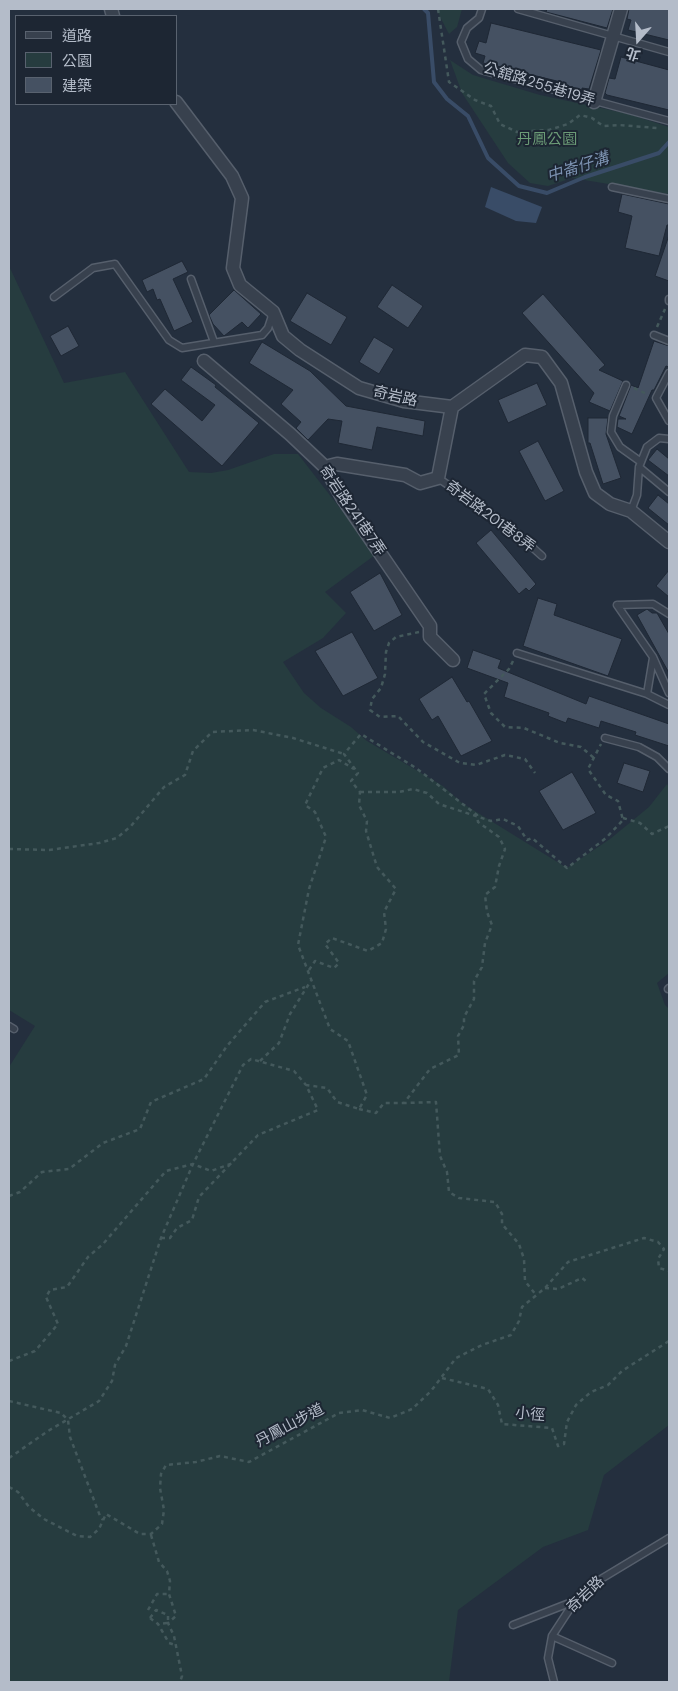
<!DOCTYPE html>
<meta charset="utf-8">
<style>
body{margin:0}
#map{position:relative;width:678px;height:1691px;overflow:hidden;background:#242f3e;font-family:"DM Sans","Noto Sans TC",sans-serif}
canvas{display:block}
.frame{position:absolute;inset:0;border:10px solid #b4bcc9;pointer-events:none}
.legend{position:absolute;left:15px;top:15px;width:162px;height:90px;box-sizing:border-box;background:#1d2633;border:1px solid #59626f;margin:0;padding:6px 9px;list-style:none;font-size:15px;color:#b4bcc9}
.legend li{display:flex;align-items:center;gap:10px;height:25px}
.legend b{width:25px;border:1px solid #59626f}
.north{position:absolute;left:613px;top:15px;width:50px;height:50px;-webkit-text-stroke:4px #1d2633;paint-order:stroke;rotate:199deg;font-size:14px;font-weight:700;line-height:20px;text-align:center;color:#b4bcc9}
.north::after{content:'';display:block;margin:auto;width:18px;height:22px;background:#b4bcc9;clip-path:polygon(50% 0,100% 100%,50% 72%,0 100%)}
</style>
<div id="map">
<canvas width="678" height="1691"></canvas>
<div class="frame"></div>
<ul class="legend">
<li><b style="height:6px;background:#38414e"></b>道路</li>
<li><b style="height:14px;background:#263c3f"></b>公園</li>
<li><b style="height:14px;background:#455162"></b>建築</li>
</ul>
<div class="north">北</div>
</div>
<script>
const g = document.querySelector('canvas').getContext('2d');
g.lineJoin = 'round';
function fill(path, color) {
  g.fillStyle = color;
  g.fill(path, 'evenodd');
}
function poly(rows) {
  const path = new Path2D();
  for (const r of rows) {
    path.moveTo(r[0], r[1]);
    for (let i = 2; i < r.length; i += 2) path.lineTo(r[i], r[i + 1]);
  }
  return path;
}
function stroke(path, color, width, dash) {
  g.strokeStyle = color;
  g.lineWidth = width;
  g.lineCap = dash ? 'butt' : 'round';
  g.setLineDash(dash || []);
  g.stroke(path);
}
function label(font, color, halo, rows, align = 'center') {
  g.font = font + ' "DM Sans","Noto Sans TC",sans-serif';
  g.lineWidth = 4;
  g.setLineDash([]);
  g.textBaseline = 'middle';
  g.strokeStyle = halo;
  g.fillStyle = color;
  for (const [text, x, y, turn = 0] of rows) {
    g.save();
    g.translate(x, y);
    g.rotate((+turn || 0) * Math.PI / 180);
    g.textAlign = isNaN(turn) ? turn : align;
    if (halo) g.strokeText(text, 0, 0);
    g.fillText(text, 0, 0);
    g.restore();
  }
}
fill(poly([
 [436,9,462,9,457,27,449,34],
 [450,60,473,75,540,95,629,114,669,127,669,194,572,178,548,186,530,183,508,163,462,93],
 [9,266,64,383,125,372,189,472,211,473,228,470,274,454,298,454,370,547,375,555,325,592,346,613,323,638,283,662,304,693,321,708,351,727,367,741,443,786,462,803,567,868,610,839,649,807,667,784,669,787,669,973,657,983,665,1005,669,1009,669,1425,604,1475,588,1530,543,1547,458,1610,449,1682,9,1682,9,1067,35,1026,9,1010]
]), '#263c3f');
fill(poly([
 [491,187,542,207,536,223,516,221,485,207]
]), '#394c67');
stroke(poly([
 [424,9,428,13,434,82,447,99,468,116,488,158,519,186,547,193,585,177,659,153,669,142]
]), '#394c67', 4);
const building = poly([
 [547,9,613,9,607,28,546,12,547,9],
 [629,9,669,9,669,40,628,30,631,20,627,19,629,9],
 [491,23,601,50,589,89,582,88,582,90,565,85,565,83,483,63,485,56,475,53,479,41,486,43,491,23],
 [621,57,669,70,669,110,607,95,605,93,609,78,615,79,621,57],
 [622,194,669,204,669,225,667,225,659,256,625,248,632,216,618,212,622,194],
 [668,238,669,239,669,281,655,276,668,238],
 [182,261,188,272,173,279,193,322,174,331,160,299,157,300,153,289,147,292,142,280,182,261],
 [392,285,423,306,408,328,377,307,392,285],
 [234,290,261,314,248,328,242,322,224,336,213,324,209,315,234,290],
 [307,293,347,317,331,345,290,321,307,293],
 [543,294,605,365,599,370,623,381,610,411,589,402,594,393,522,313,543,294],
 [68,326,79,346,61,356,50,336,68,326],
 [374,337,394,349,379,374,359,362,374,337],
 [654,341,669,346,669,367,666,366,654,390,652,390,632,434,617,427,618,419,626,419,619,416,631,385,638,388,654,341],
 [262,342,310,371,346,406,425,421,423,436,377,427,372,450,338,443,342,421,328,419,308,440,296,428,301,422,281,404,293,390,249,363,262,342],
 [191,367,216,385,215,387,259,423,222,466,151,404,165,389,202,421,215,405,181,380,191,367],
 [537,383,547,405,508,423,498,400,537,383],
 [588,418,608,418,606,434,621,478,603,484,590,443,588,443,588,418],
 [538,441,564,491,545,501,519,451,538,441],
 [657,449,669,459,669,476,648,460,657,449],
 [658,495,669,504,669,525,648,508,658,495],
 [491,530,536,584,529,591,526,588,519,594,476,543,491,530],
 [669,570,669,597,656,586,669,570],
 [380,573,402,615,374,631,350,592,380,573],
 [538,598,557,604,554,615,622,639,608,676,523,646,538,598],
 [647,609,652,613,657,613,669,634,669,673,637,615,647,609],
 [352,632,378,678,343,696,315,651,352,632],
 [473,650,501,660,498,668,586,704,589,696,669,724,669,746,635,735,636,732,601,721,599,728,568,718,566,723,548,716,549,713,504,697,508,683,467,668,473,650],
 [452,677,467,702,469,701,492,741,461,756,438,716,432,720,419,699,452,677],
 [624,763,650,771,643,792,617,783,624,763],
 [572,772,596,813,563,830,539,791,572,772]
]);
fill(building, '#455162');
stroke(building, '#1f2835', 1);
const lane = poly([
 [482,9,479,18,467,28,461,42,468,59,481,70,669,121],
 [518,9,669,52],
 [612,187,669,199],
 [191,279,214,342],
 [54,297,93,268,115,264,169,340,182,348,262,335,268,328,273,313],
 [669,299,669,301],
 [654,335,669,341],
 [669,373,656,398,669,421],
 [626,385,613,416,611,432,620,447,641,462],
 [639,467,669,492],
 [438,478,513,530,542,556],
 [631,511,637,495,639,467,647,447,659,438,669,439],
 [617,605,653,657,669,693],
 [617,605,653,604,669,614],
 [517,653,647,694,669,705],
 [647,694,653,658],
 [605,738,639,747,657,757,669,769],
 [668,989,669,988],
 [9,1026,14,1029],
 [513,1625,577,1600],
 [552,1636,612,1663],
 [554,1682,548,1658,552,1636,569,1610,601,1579,669,1538]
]);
const street = poly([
 [111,9,113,16],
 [176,102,232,176,242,198,233,268,240,285,273,312,283,336,300,350,359,388,404,401,452,407,525,355,542,357,561,383,586,472,595,493,610,504,631,511,669,542],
 [594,102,621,9],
 [204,361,290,434,325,467,343,499,430,626,430,637,453,660],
 [325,467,337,464,405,475,420,483,438,478,452,407]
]);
stroke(lane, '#565f6c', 9);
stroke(street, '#565f6c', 15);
stroke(poly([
 [438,9,449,82,475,100,491,106,500,124,517,132,549,130,568,124,580,115,592,118,603,126,619,125,657,128],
 [657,327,665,309],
 [634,388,647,394],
 [419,632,396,637,389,643,386,652,385,674,381,688,372,699,370,710,380,717,398,716,423,742,460,763,476,765,505,755,525,759,535,773],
 [513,661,509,669,484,694,491,713,505,727,524,728,560,743,581,747,594,758],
 [360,792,399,792,413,789,427,793,439,804,491,821,503,819,518,826,527,840,532,838,567,868,606,838,623,820,618,801,606,795,588,769,601,744],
 [623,818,640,823,652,834,669,826],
 [9,849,49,850,99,843,117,838,131,826,164,787,185,775,193,751,212,732,253,730,293,738,344,754],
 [309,970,315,961,334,968,339,963,325,944,332,938,368,951,382,943,386,929,384,912,396,889,377,867,366,831,367,821,359,805,360,792,351,781,358,773,344,754,361,734,416,768,477,815,478,822,499,837,505,849,499,866,495,887,485,895,487,912,492,925,485,943,482,967,474,981,474,999,464,1017,464,1025,458,1036,459,1055,430,1069,404,1103,436,1102,440,1156,447,1172,449,1192,459,1198,495,1202,502,1214,502,1224,519,1244,524,1259,525,1281,536,1295],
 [260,1061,279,1043,290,1014,312,979],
 [359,1109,376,1113,384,1103,404,1103],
 [9,1196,20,1192,42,1172,69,1169,103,1143,140,1129,151,1102,204,1079,227,1046,265,1002,305,987],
 [161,1238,170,1238,177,1228,192,1220,199,1197,258,1135,318,1110,306,1085,327,1088,337,1102,359,1109,367,1095,348,1041,330,1029,298,945,309,889,326,837,315,812,305,805,323,768,339,760,354,769],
 [545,1288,558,1289,582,1278,587,1282],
 [9,1361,35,1351,58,1324,46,1297,50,1290,67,1287,88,1257,103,1244,166,1171,193,1164,211,1171,233,1163],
 [442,1378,488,1389,498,1405,502,1424,552,1428,558,1446,564,1444,567,1422,576,1405,591,1392,608,1385,622,1371,669,1341],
 [9,1401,61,1413,68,1420,70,1437,100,1516,103,1520],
 [9,1458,48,1431,99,1401,112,1381,115,1365,126,1346,161,1238,193,1164,243,1065,251,1059,294,1071,306,1085],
 [9,1487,18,1492,29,1507,44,1519,77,1536,90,1537,99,1529,106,1514,140,1534,151,1534,162,1524,164,1510,160,1488,161,1474,166,1465,196,1462,220,1456,249,1462,339,1413,362,1410,390,1418,412,1409,431,1391,456,1358,482,1345,511,1335,519,1321,522,1307,545,1288,568,1262,644,1238,658,1242,664,1249,658,1259,659,1268,669,1271],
 [151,1535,159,1562,167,1571,170,1581,169,1594,176,1616,168,1623,174,1636,182,1676,180,1682],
 [148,1610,157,1594,169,1594],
 [150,1618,156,1610,168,1615,168,1623,158,1624],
 [150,1618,158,1624,169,1643,175,1645]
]), '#44595c', 2.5, [4, 4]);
stroke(lane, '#38414e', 6);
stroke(street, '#38414e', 12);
label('15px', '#b4bcc9', '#1d2633', [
 ["公舘路255巷19弄",539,85,17],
 ["奇岩路",395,397,13],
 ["奇岩路241巷7弄",352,511,56],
 ["奇岩路201巷8弄",490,517,37],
 ["小徑",530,1415,5],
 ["丹鳳山步道",290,1426,-28],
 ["奇岩路",586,1595,-44]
]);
label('15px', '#6b9a76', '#1d2633', [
 ["丹鳳公園",547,140]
]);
label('italic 16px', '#7c92b1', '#1d2633', [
 ["中崙仔溝",578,168,-18]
]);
</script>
